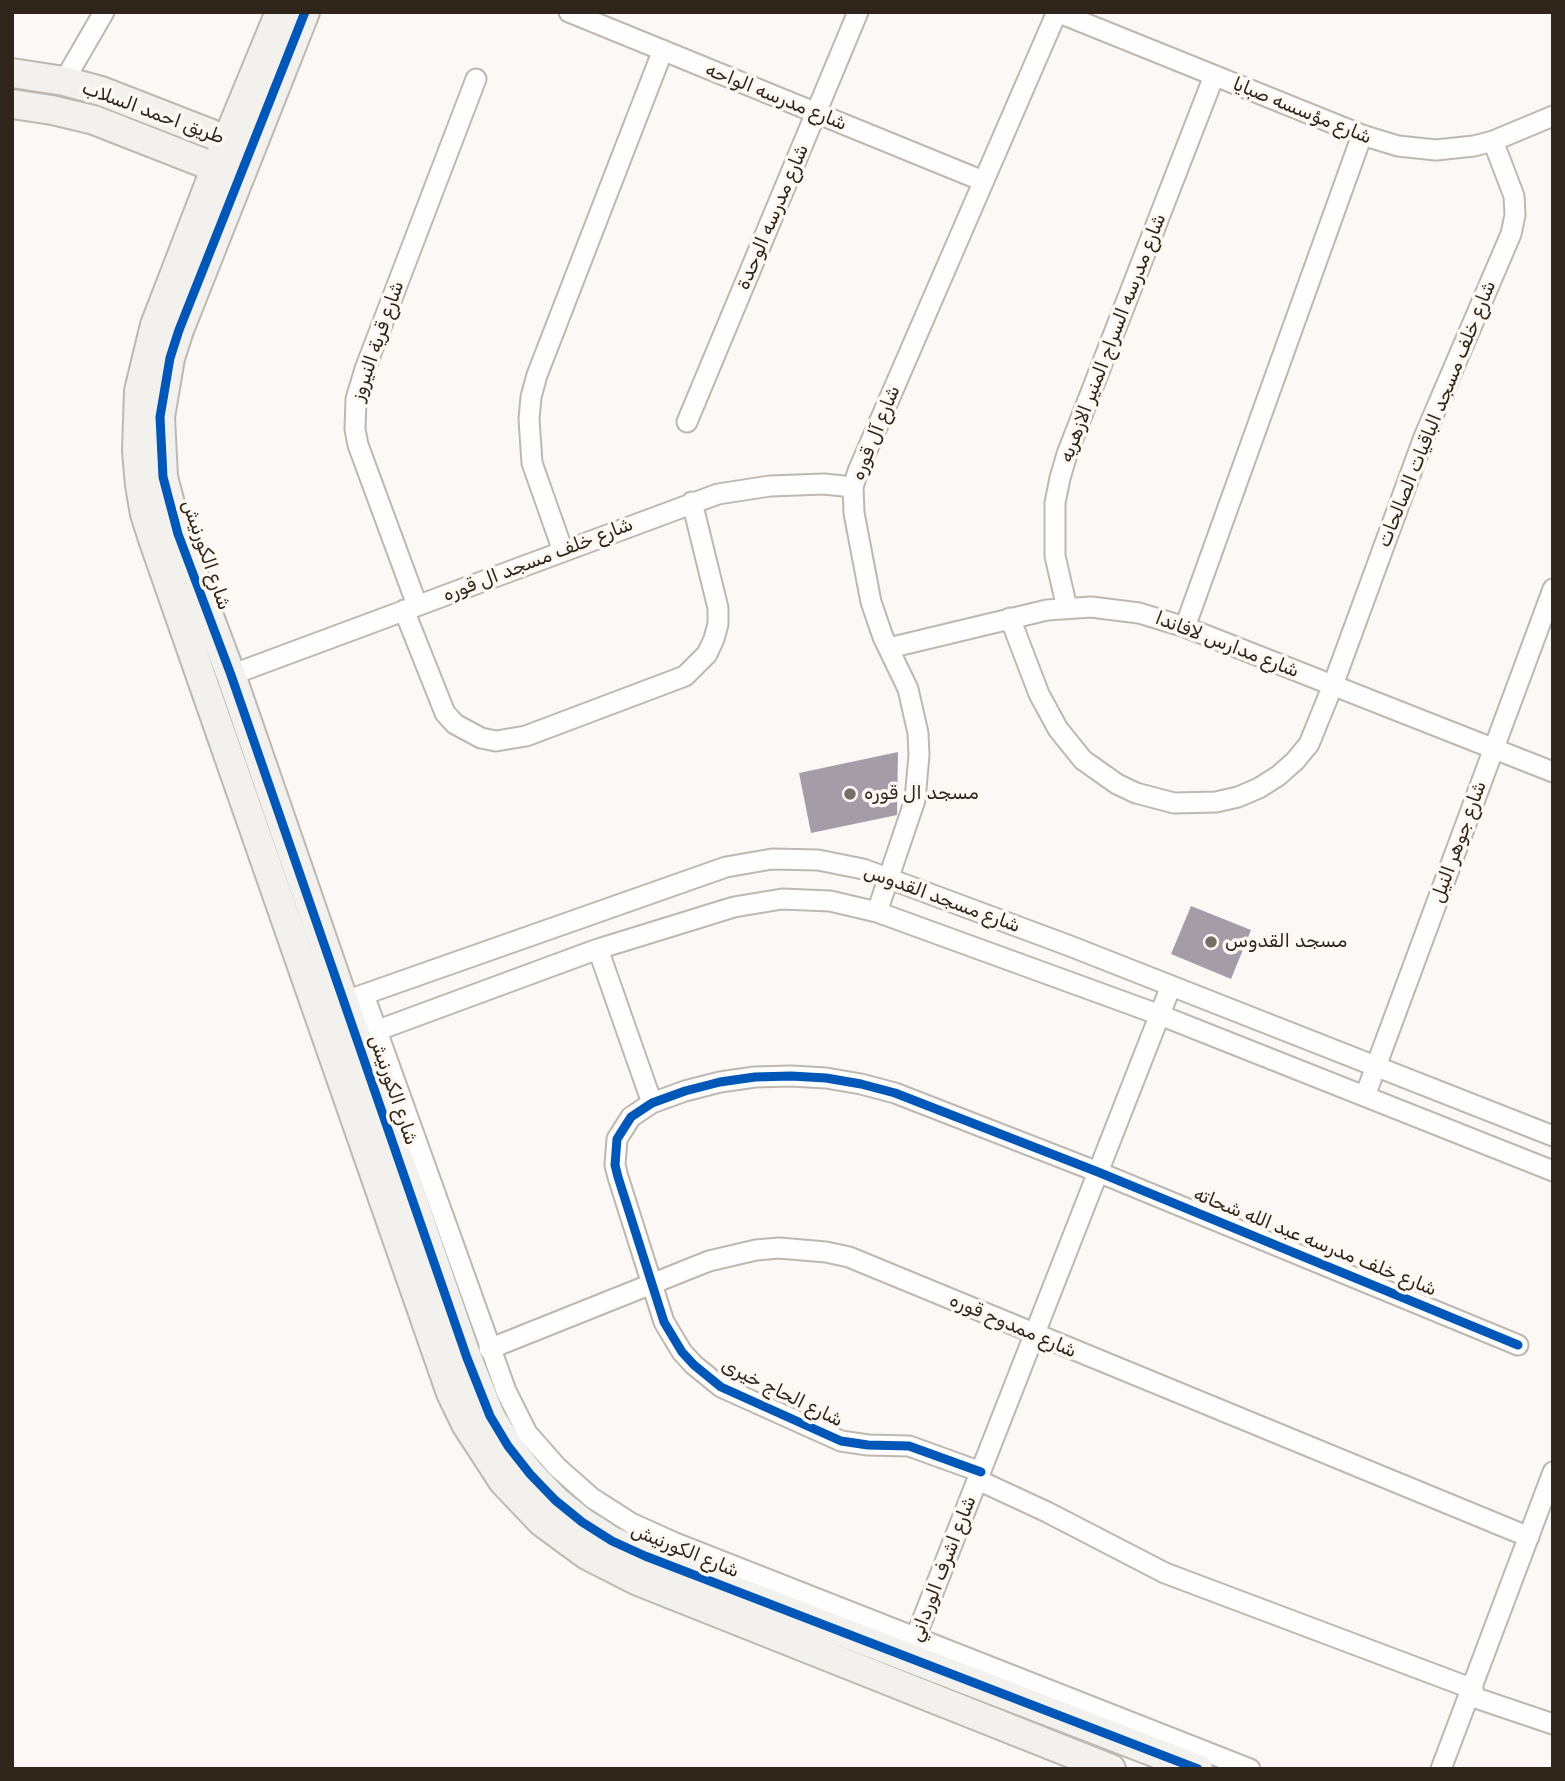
<!DOCTYPE html>
<meta charset="utf-8">
<style>
body{margin:0}
#map{position:relative;width:1565px;height:1781px;overflow:hidden;background:#fbf8f5;font-family:Rubik,sans-serif}
canvas{display:block}
.frame{position:absolute;inset:0;border:14px solid #2f251a;pointer-events:none}
</style>
<div id="map">
<canvas width="1565" height="1781"></canvas>
<div class="frame"></div>
</div>
<script>
const g = document.querySelector('canvas').getContext('2d');
g.lineJoin = 'round';
function fill(path, color) {
  g.fillStyle = color;
  g.fill(path, 'evenodd');
}
function poly(rows) {
  const path = new Path2D();
  for (const r of rows) {
    path.moveTo(r[0], r[1]);
    for (let i = 2; i < r.length; i += 2) path.lineTo(r[i], r[i + 1]);
  }
  return path;
}
function stroke(path, color, width, dash) {
  g.strokeStyle = color;
  g.lineWidth = width;
  g.lineCap = dash ? 'butt' : 'round';
  g.setLineDash(dash || []);
  g.stroke(path);
}
function label(font, color, halo, rows, align = 'center') {
  g.font = font + ' Rubik,"Noto Naskh Arabic",sans-serif';
  g.lineWidth = 7;
  g.setLineDash([]);
  g.textBaseline = 'middle';
  g.strokeStyle = halo;
  g.fillStyle = color;
  for (const [text, x, y, turn = 0] of rows) {
    g.save();
    g.translate(x, y);
    g.rotate((+turn || 0) * Math.PI / 180);
    g.textAlign = isNaN(turn) ? turn : align;
    if (halo) g.strokeText(text, 0, 0);
    g.fillText(text, 0, 0);
    g.restore();
  }
}
fill(poly([
 [898,752,897,815,811,833,799,773],
 [1191,906,1251,930,1231,979,1171,954]
]), '#a59ca8');
const street = poly([
 [569,12,983,181],
 [1057,12,1362,135,1398,146,1436,150,1474,146,1493,141,1553,116],
 [64,81,104,12],
 [687,422,858,12],
 [563,551,532,463,529,419,531,397,537,375,663,50],
 [417,605,358,445,355,429,356,399,365,369,476,79],
 [1067,608,1055,556,1055,503,1060,478,1067,454,1214,76],
 [404,610,445,713,455,724,481,738,496,741,526,736,685,676,707,654,714,639,718,624,718,608,692,502],
 [1010,618,1039,694,1058,729,1083,760,1117,784,1136,793,1174,803,1216,802,1238,797,1259,788,1278,776,1295,761,1309,744,1333,685,1424,437,1511,234,1515,215,1514,196,1493,141],
 [1185,627,1362,135],
 [889,648,1047,610,1091,607,1139,613,1185,627,1553,772],
 [231,675,718,494,770,486,824,484,853,487],
 [877,912,915,800,919,755,918,733,908,689,883,637,871,602,854,513,853,487,858,471,1057,12],
 [598,949,652,1103],
 [364,995,506,1391,527,1433,557,1467,592,1498,631,1523,673,1542,1250,1769],
 [334,1005,726,867,772,859,818,860,863,869,1070,946,1553,1136],
 [346,1042,598,949,734,907,782,899,830,901,877,912,1160,1015,1553,1171],
 [1365,1096,1553,589],
 [489,1349,709,1261,756,1250,779,1248,826,1252,849,1257,1529,1537],
 [981,1472,909,1446,868,1445,841,1441,721,1387,694,1365,682,1352,664,1322,618,1177,615,1165,617,1139,631,1117,652,1103,685,1091,720,1082,755,1077,791,1076,826,1078,861,1084,895,1093,1098,1172,1518,1345],
 [978,1480,1047,1512,1165,1573,1473,1689],
 [911,1649,1171,986],
 [1470,1696,1553,1724],
 [1441,1769,1553,1472]
]);
const secondary = poly([
 [280,12,216,167,155,325,139,391,137,451,140,485,145,514,154,542,451,1393,466,1424,503,1481,542,1522,587,1555,638,1581,1111,1769],
 [305,12,179,330,170,358,160,417,163,477,178,534,231,675,467,1358,490,1416,508,1446,530,1474,555,1500,582,1522,612,1541,645,1556,1198,1769],
 [12,73,64,81,101,91,245,147],
 [12,104,52,110,94,120,232,174]
]);
stroke(street, '#beb8b1', 23);
stroke(secondary, '#beb8b1', 32);
stroke(street, '#fefefe', 19);
stroke(secondary, '#f3f1ed', 28);
stroke(poly([
 [305,12,179,330,170,358,160,417,163,477,178,534,231,675,467,1358,490,1416,508,1446,530,1474,555,1500,582,1522,612,1541,645,1556,1198,1769],
 [981,1472,909,1446,868,1445,841,1441,721,1387,694,1365,682,1352,664,1322,618,1177,615,1165,617,1139,631,1117,652,1103,685,1091,720,1082,755,1077,791,1076,826,1078,861,1084,895,1093,1098,1172,1518,1345]
]), '#0057b8', 9);
for (const [x, y, r, color] of [
 [850,794,7,"#766f67"],
 [1211,942,7,"#766f67"]
]) {
  const dot = new Path2D();
  dot.arc(x, y, r, 0, 2 * Math.PI);
  g.fillStyle = color;
  g.fill(dot);
  stroke(dot, '#fef8f2', 2.5);
}
label('19px', '#2f251a', '#fef8f2', [
 ["شارع مدرسه الواحه",776,97,22],
 ["شارع مؤسسه صبايا",1302,111,22],
 ["طريق احمد السلاب",153,113,20],
 ["شارع مدرسه الوحدة",773,217,-67],
 ["شارع مدرسه السراج المنير الازهريه",1113,338,-69],
 ["شارع قرية النيروز",378,341,-71],
 ["شارع خلف مسجد الباقيات الصالحات",1437,414,-68],
 ["شارع آل قوره",876,433,-68],
 ["شارع الكورنيش",206,555,71],
 ["شارع خلف مسجد ال قوره",538,560,-21],
 ["شارع مدارس لافاندا",1227,645,21],
 ["شارع جوهر النيل",1459,842,-70],
 ["شارع مسجد القدوس",942,899,20],
 ["شارع الكورنيش",393,1090,71],
 ["شارع خلف مدرسه عبد الله شحاته",1315,1242,22],
 ["شارع ممدوح قوره",1013,1326,23],
 ["شارع الحاج خيرى",782,1393,26],
 ["شارع الكورنيش",685,1551,22],
 ["شارع اشرف الورداني",943,1569,-69]
]);
label('19px', '#2f251a', '#fef8f2', [
 ["مسجد ال قوره",864,794],
 ["مسجد القدوس",1225,942]
], 'left');
</script>
